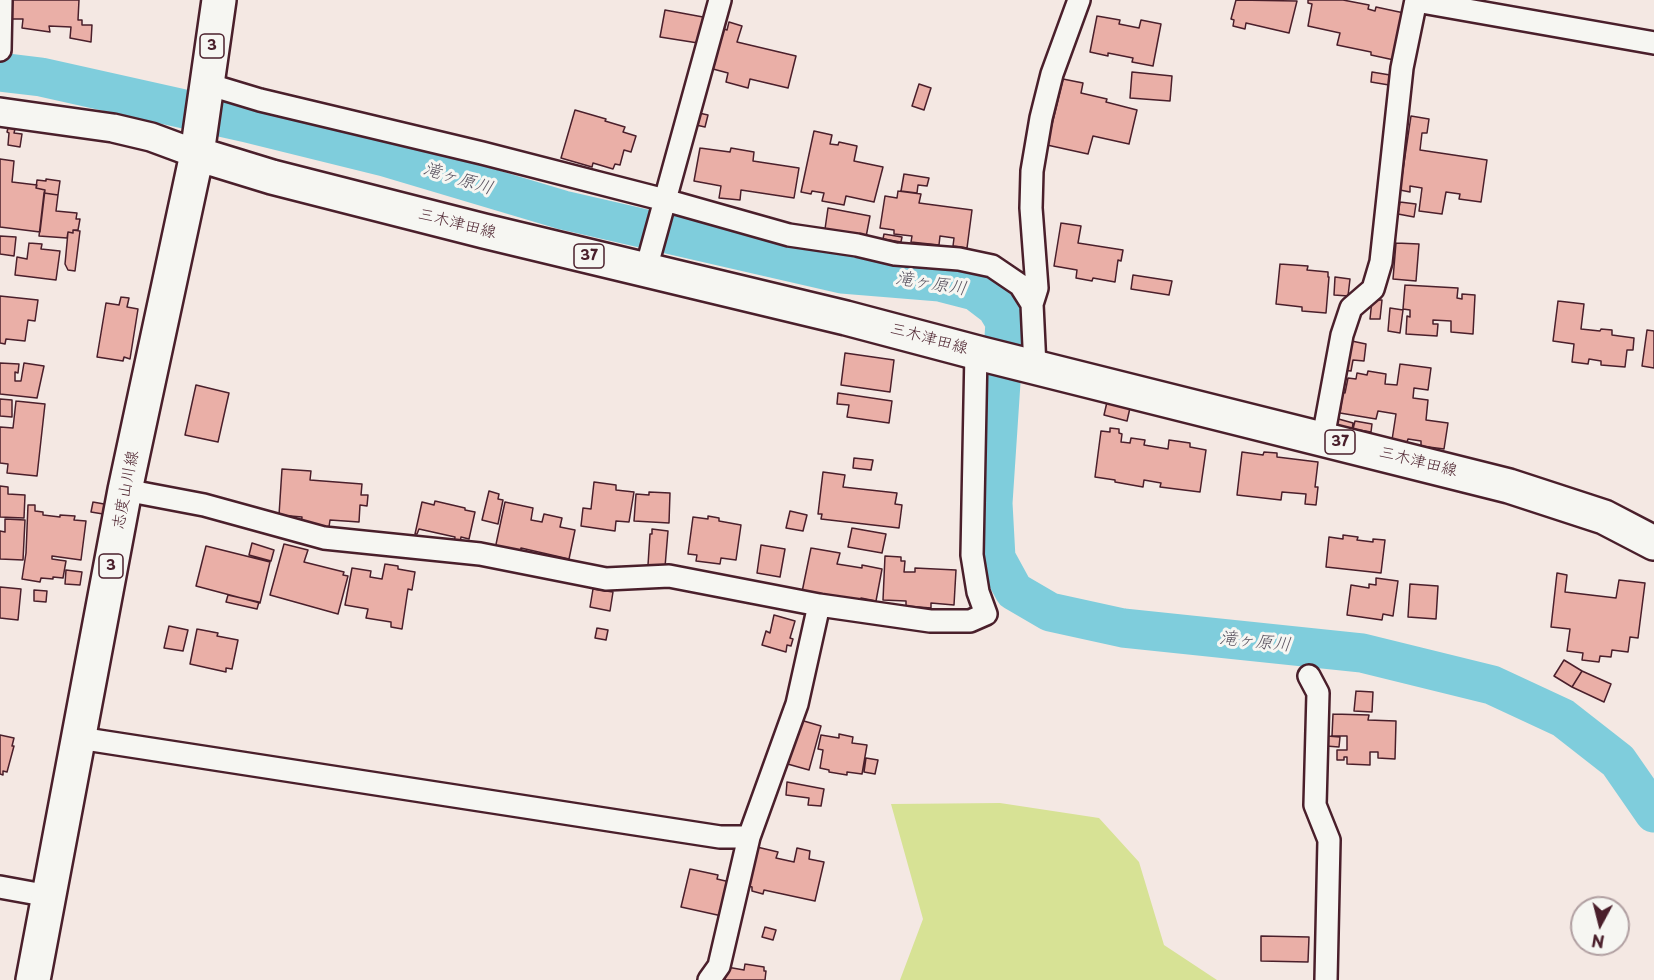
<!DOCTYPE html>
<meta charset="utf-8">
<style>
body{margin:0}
#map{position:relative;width:1654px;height:980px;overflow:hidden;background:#f4e8e3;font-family:"Playpen Sans",sans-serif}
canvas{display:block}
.north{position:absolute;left:1570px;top:896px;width:60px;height:60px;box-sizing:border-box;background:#f6f6f2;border:2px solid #b1a0a2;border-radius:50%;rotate:187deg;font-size:16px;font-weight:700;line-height:24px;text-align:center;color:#4a1f2b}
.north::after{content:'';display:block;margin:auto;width:21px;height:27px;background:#4a1f2b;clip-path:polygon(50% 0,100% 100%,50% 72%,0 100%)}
</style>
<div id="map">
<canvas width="1654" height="980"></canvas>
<div class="north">N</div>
</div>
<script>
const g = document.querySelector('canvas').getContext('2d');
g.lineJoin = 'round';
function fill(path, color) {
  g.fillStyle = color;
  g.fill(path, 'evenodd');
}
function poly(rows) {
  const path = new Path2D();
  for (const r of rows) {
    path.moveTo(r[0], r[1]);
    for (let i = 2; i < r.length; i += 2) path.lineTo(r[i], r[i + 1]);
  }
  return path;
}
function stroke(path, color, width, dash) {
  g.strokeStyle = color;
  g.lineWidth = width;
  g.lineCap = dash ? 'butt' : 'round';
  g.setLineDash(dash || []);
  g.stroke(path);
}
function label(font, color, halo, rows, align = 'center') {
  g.font = font + ' "Playpen Sans","Klee One",sans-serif';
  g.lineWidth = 6;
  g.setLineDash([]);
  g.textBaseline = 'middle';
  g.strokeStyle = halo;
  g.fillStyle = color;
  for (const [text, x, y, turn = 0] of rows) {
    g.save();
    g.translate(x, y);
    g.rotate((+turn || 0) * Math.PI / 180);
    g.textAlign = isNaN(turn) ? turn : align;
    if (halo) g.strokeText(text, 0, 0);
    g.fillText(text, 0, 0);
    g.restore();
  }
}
fill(poly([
 [1000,803,1099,818,1139,862,1164,945,1217,980,900,980,923,919,891,804]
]), '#d7e295');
stroke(poly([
 [0,72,41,77,247,123,385,157,563,210,842,274,940,282,975,291,996,307,1005,322,993,503,996,558,1014,591,1050,612,1123,628,1362,653,1492,685,1563,718,1618,761,1654,813]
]), '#7fcddc', 39);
const building = poly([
 [11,0,79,0,78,20,82,20,82,25,92,25,91,42,70,38,71,27,49,26,50,32,22,28,23,19,11,19,11,0],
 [1236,0,1297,1,1289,33,1246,23,1245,29,1233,26,1234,20,1231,19,1236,0],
 [1308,0,1343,0,1369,5,1368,9,1375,11,1376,7,1404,13,1394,60,1371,55,1371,52,1337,45,1340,33,1308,26,1312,4,1308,3,1308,0],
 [665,10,703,17,698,43,660,37,665,10],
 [1097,16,1120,20,1119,24,1139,28,1141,20,1161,24,1153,66,1132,62,1133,58,1108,53,1108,56,1090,52,1097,16],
 [729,22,742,26,737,42,796,56,788,88,750,79,748,88,726,82,728,73,713,69,724,29,727,30,729,22],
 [1132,72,1172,76,1170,101,1130,98,1132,72],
 [1372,72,1390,75,1389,85,1371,82,1372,72],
 [1063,79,1083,83,1081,93,1107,99,1106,102,1137,110,1129,144,1093,136,1088,154,1047,145,1063,79],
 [919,84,931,88,924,110,912,106,919,84],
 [575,110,606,119,605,121,625,127,623,132,636,136,631,152,624,150,620,165,615,164,613,169,593,163,592,167,561,158,575,110],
 [699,113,708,115,705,127,696,125,699,113],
 [1411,116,1429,119,1427,133,1422,133,1420,150,1487,160,1481,202,1459,199,1460,194,1446,192,1442,214,1419,211,1422,188,1410,186,1410,192,1400,190,1411,116],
 [8,128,15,129,14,133,22,134,20,147,8,145,9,133,7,132,8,128],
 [814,131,832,135,830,144,838,145,839,142,857,146,854,161,883,167,874,202,846,196,844,205,822,201,824,193,812,191,811,194,801,192,814,131],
 [700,148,730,152,731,148,754,152,753,161,799,168,794,198,741,190,740,200,719,198,721,186,694,181,700,148],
 [0,159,14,161,12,182,37,185,36,188,45,190,40,232,0,227,0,159],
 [904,174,929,178,927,186,918,185,917,193,901,191,904,174],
 [46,179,60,181,58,195,44,193,45,190,36,188,37,180,46,181,46,179],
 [898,191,921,194,919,203,972,210,967,248,953,246,954,238,940,236,939,245,911,242,912,236,894,234,894,230,880,228,885,196,897,198,898,191],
 [44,193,58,195,56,211,77,213,76,219,80,219,78,230,73,230,73,233,68,232,67,238,39,236,44,193],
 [1400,202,1416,204,1414,217,1398,214,1400,202],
 [828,208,870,216,866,237,825,229,828,208],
 [1061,223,1081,226,1078,243,1123,250,1121,261,1118,260,1115,282,1093,278,1092,281,1076,278,1077,270,1054,266,1061,223],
 [73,230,80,231,75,271,68,270,65,264,68,232,73,233,73,230],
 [884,234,902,237,901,242,883,239,884,234],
 [0,236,16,237,14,256,0,254,0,236],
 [29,243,42,244,41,249,60,251,56,280,15,275,17,257,27,259,29,243],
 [1396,243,1419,244,1416,281,1393,279,1396,243],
 [1280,264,1308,266,1307,270,1328,272,1328,277,1329,277,1326,313,1302,311,1302,307,1276,304,1280,264],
 [1133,275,1172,281,1169,295,1131,289,1133,275],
 [1335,277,1350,279,1348,296,1334,295,1335,277],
 [1405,285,1458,288,1457,298,1462,299,1462,294,1475,295,1473,334,1451,332,1451,321,1433,320,1433,324,1438,324,1437,336,1406,334,1407,316,1410,317,1410,310,1403,309,1405,285],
 [0,296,38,300,35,321,28,320,25,341,6,339,5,344,0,343,0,296],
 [121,297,129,298,127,307,138,309,130,359,124,357,123,361,97,357,106,303,119,305,121,297],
 [1372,300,1382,300,1380,319,1370,319,1372,300],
 [1558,301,1584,304,1581,329,1600,331,1601,329,1612,330,1612,335,1634,338,1633,350,1627,350,1625,367,1601,365,1601,361,1589,359,1588,364,1572,362,1574,344,1553,341,1558,301],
 [1390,308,1403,310,1400,333,1388,331,1390,308],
 [1647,330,1654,331,1654,368,1642,366,1647,330],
 [1347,340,1366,344,1364,361,1353,360,1351,371,1342,370,1347,340],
 [845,353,894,360,890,392,841,385,845,353],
 [0,363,19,364,18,373,15,372,15,381,21,381,24,363,44,366,37,398,0,394,0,363],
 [1400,364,1431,368,1428,390,1414,388,1413,398,1428,400,1426,420,1448,423,1444,449,1421,446,1421,441,1408,439,1407,442,1392,440,1396,414,1378,411,1376,419,1340,413,1343,392,1345,393,1348,378,1356,379,1357,373,1367,375,1368,371,1386,374,1385,384,1397,385,1400,364],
 [196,385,229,393,218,442,185,435,196,385],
 [838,393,892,401,889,423,847,417,849,405,837,404,838,393],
 [0,399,12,400,12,417,0,416,0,399],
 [16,401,45,404,37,476,7,473,8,464,0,463,0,427,13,428,16,401],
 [1107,402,1130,408,1127,421,1104,415,1107,402],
 [1335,418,1353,423,1352,430,1333,425,1335,418],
 [1355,421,1372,424,1371,432,1353,429,1355,421],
 [1110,428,1119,429,1119,433,1122,434,1121,442,1130,443,1131,438,1145,440,1144,445,1168,449,1169,440,1190,443,1190,447,1206,450,1200,492,1160,487,1161,483,1144,480,1143,487,1115,482,1115,480,1095,477,1101,431,1110,432,1110,428],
 [1242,452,1263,455,1264,452,1277,453,1277,457,1318,462,1315,487,1318,487,1316,505,1305,504,1306,494,1282,492,1281,500,1237,495,1242,452],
 [854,458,873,460,871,470,853,468,854,458],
 [282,469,311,471,310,480,362,484,361,495,368,495,367,506,360,505,359,522,330,520,329,527,301,525,302,517,279,515,282,469],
 [823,472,845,475,843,487,897,493,895,504,902,505,899,528,821,519,822,514,818,514,823,472],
 [594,482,616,485,616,490,634,492,629,522,616,521,615,531,581,526,583,508,591,509,594,482],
 [0,486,8,487,8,494,25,495,24,518,0,517,0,486],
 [489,491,499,494,498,499,503,500,498,524,482,520,489,491],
 [649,492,670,493,669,523,634,521,636,494,649,495,649,492],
 [435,501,465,508,465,510,475,512,469,539,461,537,460,543,454,542,455,537,419,529,417,534,415,534,422,502,434,505,435,501],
 [93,502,104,504,103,514,91,512,93,502],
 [505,502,533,508,531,520,542,522,544,514,562,518,560,527,575,530,569,559,521,548,520,552,495,549,505,502],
 [28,505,35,505,35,511,43,512,43,515,60,517,60,515,75,516,74,520,86,521,81,560,52,556,52,559,66,561,63,578,53,577,53,579,41,578,40,582,22,579,26,553,28,505],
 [790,511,807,515,803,531,786,528,790,511],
 [708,516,719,518,719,521,741,525,736,560,721,558,720,564,696,561,697,555,688,554,693,517,708,519,708,516],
 [5,519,25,520,23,560,0,559,0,531,5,532,5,519],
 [852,528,886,534,882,553,848,547,852,528],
 [652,529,668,531,665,567,648,565,650,534,652,534,652,529],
 [1343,535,1358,537,1357,540,1373,542,1373,539,1385,540,1381,573,1326,567,1329,537,1343,539,1343,535],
 [252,543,274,550,271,561,249,555,252,543],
 [284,544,308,550,304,562,344,572,343,575,348,576,338,614,270,595,284,544],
 [761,545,785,549,780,577,757,573,761,545],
 [206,546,270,562,260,603,196,586,206,546],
 [811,548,840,553,837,564,862,568,862,565,882,569,876,601,861,598,860,603,802,592,811,548],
 [885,556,901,557,901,561,905,561,904,572,915,572,915,568,956,570,954,605,931,603,931,608,906,606,906,601,883,600,885,556],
 [385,564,398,566,398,569,415,572,412,590,408,589,402,629,391,627,391,622,366,618,368,609,345,605,352,568,371,571,370,577,382,579,385,564],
 [66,570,82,572,80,585,65,584,66,570],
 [1557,573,1567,575,1565,592,1616,598,1619,580,1645,583,1638,638,1630,637,1628,652,1612,650,1611,657,1600,656,1599,662,1582,660,1583,653,1567,651,1570,629,1551,627,1557,573],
 [1376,578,1398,581,1393,616,1383,614,1382,620,1347,615,1351,585,1369,588,1369,584,1376,585,1376,578],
 [1410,584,1438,586,1436,619,1408,617,1410,584],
 [0,587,21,589,18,620,0,618,0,587],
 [593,589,613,592,610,611,590,607,593,589],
 [34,590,47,591,46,602,34,601,34,590],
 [228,595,259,602,257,609,226,602,228,595],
 [774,615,795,621,790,638,793,639,791,646,787,645,786,652,762,645,766,631,770,633,774,615],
 [169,626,188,630,183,651,164,648,169,626],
 [597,628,608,630,606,640,595,638,597,628],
 [197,629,218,633,217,636,238,640,232,669,226,668,226,672,190,664,197,629],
 [1564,660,1582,671,1572,687,1554,676,1564,660],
 [1582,671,1611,684,1604,702,1572,687,1582,671],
 [1356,691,1373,692,1372,712,1354,711,1356,691],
 [1333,714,1369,715,1368,720,1396,721,1395,759,1378,758,1378,752,1370,752,1370,765,1347,764,1347,757,1344,757,1344,760,1337,760,1337,750,1347,750,1347,736,1332,736,1333,714],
 [797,719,821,726,809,770,784,763,797,719],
 [839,734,853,737,852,743,867,745,862,774,847,772,847,775,829,772,829,770,820,768,823,750,818,749,821,735,839,738,839,734],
 [0,735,14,738,12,746,14,746,7,772,3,771,3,775,0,774,0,735],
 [1327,736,1340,737,1339,747,1326,746,1327,736],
 [866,758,878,760,875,774,864,772,866,758],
 [787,782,824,789,821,806,808,805,809,798,786,795,787,782],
 [757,847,778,852,776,858,794,862,797,848,810,851,809,859,824,862,815,901,764,890,763,894,752,891,752,887,748,886,757,847],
 [690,869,718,875,717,879,730,882,722,916,681,907,690,869],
 [765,927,776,930,773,940,762,937,765,927],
 [1261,936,1309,937,1308,962,1261,961,1261,936],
 [745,964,764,967,764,971,766,971,765,980,725,980,727,967,744,970,745,964]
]);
fill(building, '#eaafa7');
stroke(building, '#4a1f2b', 1.5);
const minor = poly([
 [1416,1,1654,43],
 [0,50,1,0],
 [207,84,260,100,482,153,665,200,789,235,857,245,895,254,959,259,992,266,1020,285,1032,304,1035,367],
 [646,269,720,0],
 [1032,304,1037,288,1031,208,1032,171,1041,118,1052,74,1079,0],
 [1323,438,1342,335,1351,308,1373,289,1381,262,1402,68,1416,0],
 [125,490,204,505,324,538,480,554,606,579,669,576,819,605,930,621,970,621,986,614,978,592,972,555,976,352],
 [1309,676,1318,693,1315,805,1329,840,1326,980],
 [79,738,720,837,749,837],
 [0,887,49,896],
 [709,980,719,966,749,837,797,704,819,605]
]);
const tertiary = poly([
 [0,112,113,128,151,137,197,154]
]);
const primary = poly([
 [197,154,272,177,484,231,846,318,982,354,1509,486,1604,517,1654,543],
 [33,980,125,490,197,154,219,0]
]);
stroke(minor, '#4a1f2b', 26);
stroke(tertiary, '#4a1f2b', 32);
stroke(primary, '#4a1f2b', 38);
stroke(minor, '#f6f6f2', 21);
stroke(tertiary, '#f6f6f2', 27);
stroke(primary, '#f6f6f2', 33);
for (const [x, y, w] of [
 [212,46,24],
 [589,256,30],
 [1340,442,30],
 [111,566,24]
]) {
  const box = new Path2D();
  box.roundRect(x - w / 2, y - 12, w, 24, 4.5);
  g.fillStyle = '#f6f6f2';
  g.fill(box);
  stroke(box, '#4a1f2b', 1.5);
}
label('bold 15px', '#4a1f2b', null, [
 ["3",212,46],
 ["37",589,256],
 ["37",1340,442],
 ["3",111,566]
]);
label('16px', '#4a1f2b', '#f6f6f2', [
 ["三木津田線",457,224,14],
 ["三木津田線",929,339,15],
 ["三木津田線",1418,462,14],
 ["志度山川線",126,490,-79]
]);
label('italic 18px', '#5a5360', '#f6f6f2', [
 ["滝ヶ原川",458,179,17],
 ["滝ヶ原川",931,284,9],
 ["滝ヶ原川",1255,642,6]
]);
</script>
